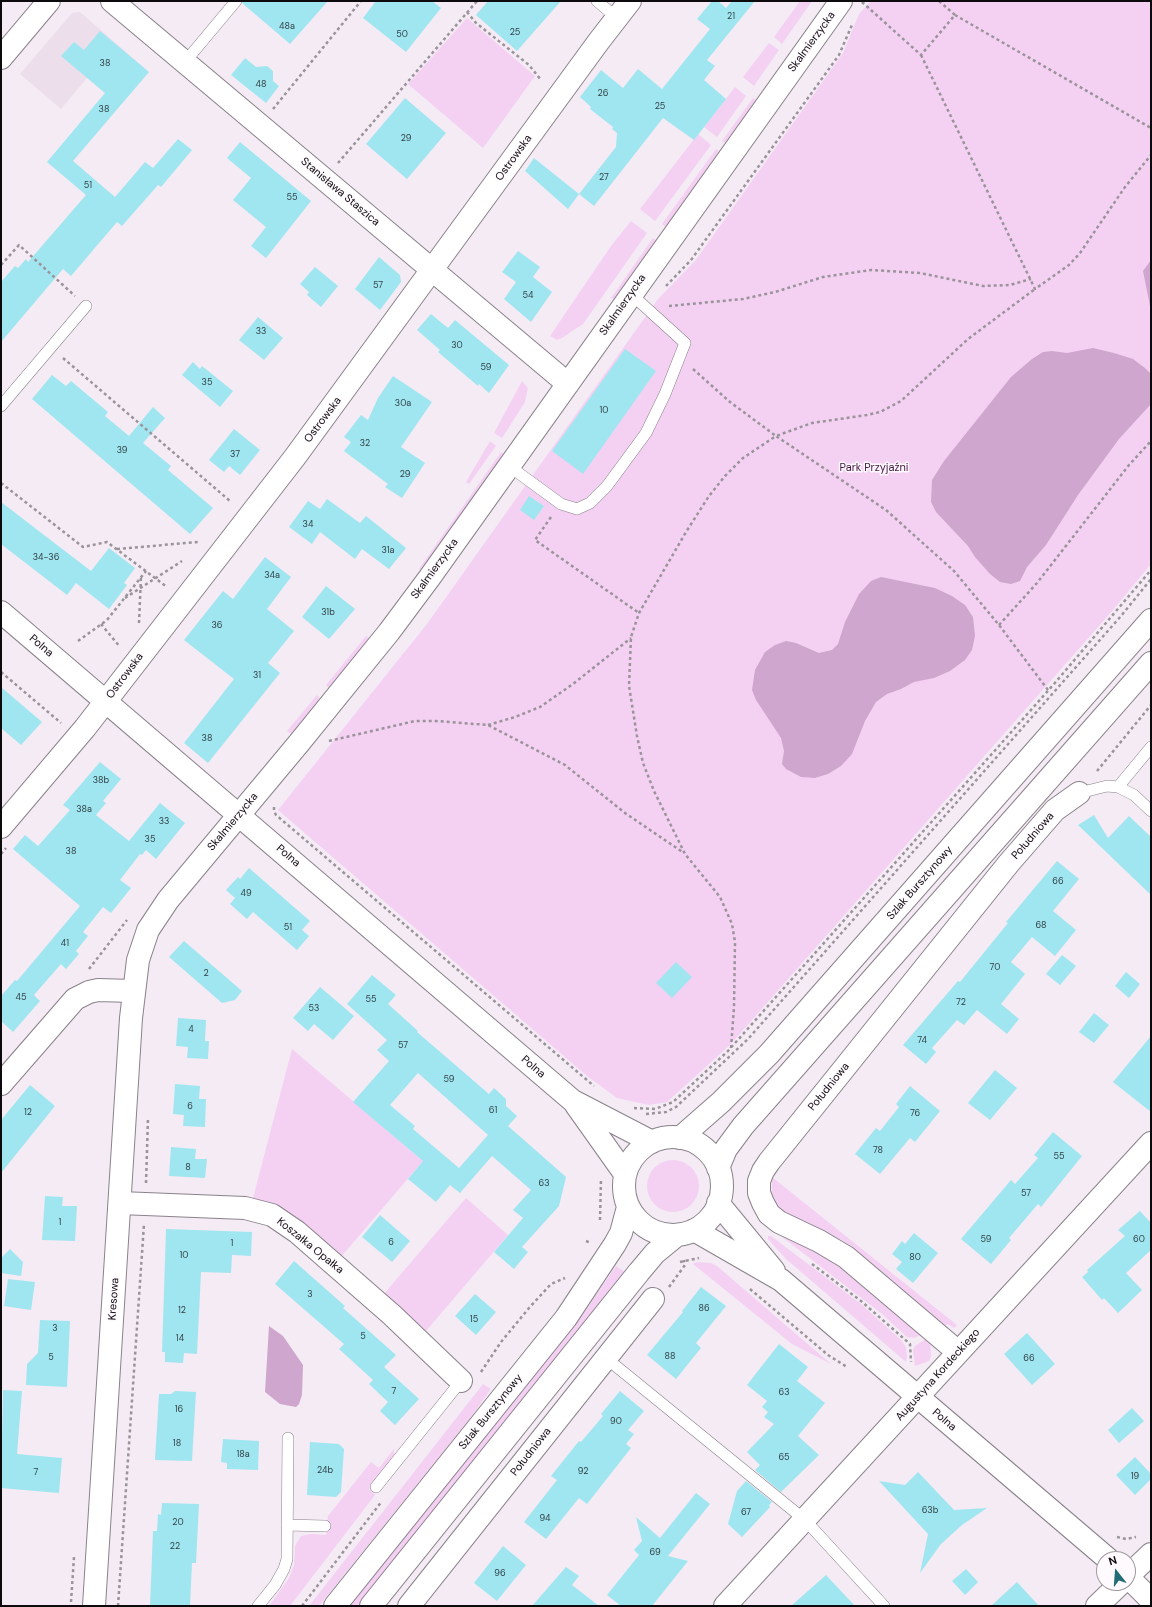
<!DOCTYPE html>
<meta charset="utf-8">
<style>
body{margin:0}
#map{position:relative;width:1152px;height:1607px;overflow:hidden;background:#f4ebf4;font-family:"DM Sans",sans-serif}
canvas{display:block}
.frame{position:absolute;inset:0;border:2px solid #0d0a0d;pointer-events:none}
.north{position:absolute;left:1096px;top:1551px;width:40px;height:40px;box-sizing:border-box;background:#fefafe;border:1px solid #9e9a9e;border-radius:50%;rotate:343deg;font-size:11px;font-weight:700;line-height:16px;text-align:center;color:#0d0a0d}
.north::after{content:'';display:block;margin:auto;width:14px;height:18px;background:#236d76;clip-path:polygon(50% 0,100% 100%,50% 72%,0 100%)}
</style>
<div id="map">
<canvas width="1152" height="1607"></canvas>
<div class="frame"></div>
<div class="north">N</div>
</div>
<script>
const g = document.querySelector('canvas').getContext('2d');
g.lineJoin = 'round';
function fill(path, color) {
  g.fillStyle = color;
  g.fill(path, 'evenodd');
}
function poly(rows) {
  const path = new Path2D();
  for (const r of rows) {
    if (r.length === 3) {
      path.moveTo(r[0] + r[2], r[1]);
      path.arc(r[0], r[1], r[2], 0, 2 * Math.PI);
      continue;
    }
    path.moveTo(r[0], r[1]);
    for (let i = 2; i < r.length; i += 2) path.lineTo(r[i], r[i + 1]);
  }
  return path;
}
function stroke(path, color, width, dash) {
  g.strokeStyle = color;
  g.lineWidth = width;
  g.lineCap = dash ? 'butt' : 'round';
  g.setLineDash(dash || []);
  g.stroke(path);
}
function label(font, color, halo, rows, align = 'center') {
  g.font = font + ' "DM Sans",sans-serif';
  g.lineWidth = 3;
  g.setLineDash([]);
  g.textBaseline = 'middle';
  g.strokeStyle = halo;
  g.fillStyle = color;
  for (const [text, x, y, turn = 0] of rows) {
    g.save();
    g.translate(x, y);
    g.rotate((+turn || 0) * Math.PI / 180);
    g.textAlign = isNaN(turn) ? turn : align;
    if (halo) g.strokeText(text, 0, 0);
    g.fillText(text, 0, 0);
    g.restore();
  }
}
fill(poly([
 [80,12,149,72,129,95,105,93,87,78,61,109,20,74,72,13]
]), '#eddeec');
fill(poly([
 [800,1,812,1,782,44,774,37],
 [871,1,1151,1,1151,564,1113,610,730,1045,667,1102,649,1105,617,1098,587,1076,278,810,427,624,658,299,695,261,843,53,859,14],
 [467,18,535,76,483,148,408,84],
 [769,43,779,50,754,86,743,77],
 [735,87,746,96,717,137,704,127],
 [753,98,756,100,725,143,722,141],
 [698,134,711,145,655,221,640,209],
 [716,149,719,151,666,227,662,224],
 [631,221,647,233,583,324,562,338,557,340,550,336,611,246],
 [653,238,656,240,614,299,611,298],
 [522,381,528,388,525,402,502,438,494,433],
 [490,441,496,446,469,484,466,482],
 [501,452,504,455,422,571,419,569],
 [366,636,369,638,329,688,326,685],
 [317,695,320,698,291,734,287,731],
 [292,1049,423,1161,340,1258,261,1201,253,1198],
 [673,1186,26],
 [772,1177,957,1325,954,1328,948,1324,945,1326,911,1300,852,1247,842,1240,799,1223,782,1212,775,1202,772,1194],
 [466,1198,508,1235,426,1331,383,1295],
 [768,1236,771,1236,861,1304,901,1340,906,1347,907,1357,906,1362,786,1259,768,1239],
 [781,1236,822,1253,856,1277,921,1335,914,1338,907,1337,881,1313],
 [696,1262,711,1263,717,1266,831,1364,792,1344,693,1264],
 [616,1266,625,1272,358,1606,350,1606,586,1310],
 [927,1338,930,1340,931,1356,929,1361,915,1366,913,1350,915,1346],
 [483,1384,491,1389,471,1417,319,1606,309,1606],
 [394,1449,394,1455,369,1489,375,1495,290,1606,269,1606,289,1578,294,1565,295,1546,301,1536,311,1534,326,1535,328,1516,371,1462,379,1468]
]), '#f4d1f3');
fill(poly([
 [1151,260,1151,311,1143,271],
 [1093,348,1114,353,1133,359,1145,368,1151,374,1151,404,1119,439,1078,495,1046,545,1027,567,1020,581,1011,584,1000,582,990,574,975,557,968,546,936,512,931,502,932,480,944,461,1011,377,1032,359,1043,352,1052,351,1067,353],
 [881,577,935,588,952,596,965,605,973,617,975,636,972,650,965,660,950,671,934,678,914,682,901,689,887,694,876,702,865,721,852,754,841,766,828,774,815,778,801,777,786,769,782,764,784,751,781,738,756,700,752,690,755,670,765,652,775,645,786,641,796,643,819,653,832,650,838,644,845,622,859,594,871,581],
 [269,1326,283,1336,303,1365,302,1395,299,1404,296,1407,280,1404,265,1392]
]), '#cfa6ce');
fill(poly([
 [243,1,328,1,290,44,242,3],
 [376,1,432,1,441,8,406,52,363,18],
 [488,1,561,1,517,51,476,15],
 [712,1,718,1,726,8,732,1,755,1,707,60,715,66,704,80,726,99,694,140,663,118,594,206,579,194,616,147,617,133,612,129,613,127,590,109,591,107,580,97,601,70,623,88,638,69,662,89,710,29,697,19],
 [100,31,149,72,73,161,115,197,145,162,153,168,178,139,192,150,161,187,158,185,122,226,117,222,71,276,63,269,1,342,1,282,15,266,18,268,26,259,28,262,86,195,47,162,105,93,61,56,74,42,84,50],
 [245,58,256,67,267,66,273,71,273,81,279,86,266,103,231,75],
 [405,98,446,133,407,179,366,144],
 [240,142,311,201,266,258,251,246,266,227,233,200,251,178,227,158],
 [534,158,579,194,568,209,525,171],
 [518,251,540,267,533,277,552,292,531,322,504,299,516,282,502,272],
 [379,257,400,275,401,282,380,310,355,289],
 [315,267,338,286,321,307,307,295,309,292,300,284],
 [431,314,448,328,455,320,509,365,489,393,479,384,478,386,438,352,440,350,417,330],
 [258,317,283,338,264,360,239,340],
 [625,349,656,371,583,474,552,451],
 [193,362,200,369,202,366,233,391,220,407,182,375],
 [52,375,66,386,71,381,108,412,105,416,129,436,153,407,165,418,143,443,171,466,168,470,213,508,190,534,32,399],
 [393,376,432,402,401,447,425,463,402,498,385,487,388,484,344,451,351,442,344,437,361,415,368,420,378,398],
 [234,429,260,450,240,475,229,466,224,472,209,460],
 [529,496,544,506,534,520,520,510],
 [327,499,360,523,366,516,406,548,389,569,362,549,355,559,320,532,312,544,289,527,308,501,320,509],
 [1,502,91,571,109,548,135,568,124,583,127,585,109,609,76,583,67,595,1,544],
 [265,557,291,577,267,609,294,631,268,663,280,673,208,763,184,743,234,679,184,640,223,591,233,599],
 [326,586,355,609,329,639,302,617],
 [1,687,42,722,21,745,1,728],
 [100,762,121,779,103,801,106,803,96,815,129,841,160,803,185,823,156,859,146,850,142,855,140,854,120,880,131,888,111,913,103,907,83,932,88,936,76,951,79,954,66,969,61,964,34,995,40,1001,13,1032,1,1021,1,996,15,980,17,981,80,906,13,849,25,835,38,846,70,810,63,805],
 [1094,815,1108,838,1129,816,1151,837,1151,895,1078,825],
 [1057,861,1079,879,1053,911,1076,930,1055,956,1032,937,1011,962,1025,974,1001,1004,1019,1019,1007,1034,977,1010,964,1025,957,1020,932,1048,936,1052,926,1064,903,1045,958,981,960,982,1008,923,1006,922],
 [249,868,310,921,302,930,309,936,297,950,253,912,247,919,230,904,235,898,226,890,238,877,240,879],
 [184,941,242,991,235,1000,222,1003,169,957],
 [1062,955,1076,966,1060,985,1046,974],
 [676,962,692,977,672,998,656,983],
 [1126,972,1140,984,1129,998,1115,986],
 [372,975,396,995,388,1004,418,1031,417,1032,489,1094,494,1088,506,1099,506,1106,517,1116,508,1126,566,1177,559,1206,522,1247,528,1252,514,1269,494,1252,523,1218,513,1210,531,1190,492,1156,460,1193,450,1185,436,1202,408,1179,423,1161,353,1102,389,1061,377,1050,387,1040,347,1004],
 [418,1073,488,1135,459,1168,413,1129,415,1126,390,1105],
 [320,987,354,1016,333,1040,314,1024,308,1031,293,1018],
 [1094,1013,1109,1025,1094,1043,1079,1032],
 [178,1018,206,1020,205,1041,209,1041,208,1059,187,1058,188,1047,176,1046],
 [1151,1036,1151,1112,1113,1082],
 [995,1070,1017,1088,990,1120,968,1103],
 [175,1084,200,1086,199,1099,206,1099,205,1127,183,1126,184,1115,173,1114],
 [30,1085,55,1106,1,1173,1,1120],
 [910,1086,940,1111,915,1142,910,1138,880,1174,855,1154,876,1128,880,1131,899,1107,896,1104],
 [1053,1132,1082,1156,1041,1207,1038,1204,1009,1238,1011,1240,991,1264,961,1239,1011,1180,1015,1184,1038,1158,1034,1155],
 [171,1147,196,1149,195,1159,207,1159,205,1178,169,1176],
 [45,1196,63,1197,62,1206,77,1206,75,1241,42,1240],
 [1140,1211,1151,1223,1151,1250,1126,1273,1142,1290,1118,1313,1104,1298,1102,1300,1082,1277,1088,1272,1087,1270,1125,1236,1118,1230],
 [380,1215,410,1241,392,1262,362,1237],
 [166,1229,252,1232,251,1256,232,1255,231,1273,201,1272,197,1354,184,1353,183,1363,165,1362,165,1352,162,1352],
 [914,1233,938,1253,913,1283,896,1269,902,1262,892,1254,902,1241,905,1244],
 [10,1249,23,1262,21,1276,1,1273,1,1258],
 [294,1261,345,1306,343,1308,396,1355,384,1367,419,1399,395,1425,380,1411,388,1402,369,1384,373,1380,339,1349,344,1344,275,1284],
 [8,1279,35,1282,31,1310,4,1306],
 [701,1287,726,1306,696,1343,701,1348,676,1379,647,1355,683,1312,682,1311],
 [475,1294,496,1312,476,1335,455,1316],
 [40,1320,70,1321,67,1387,26,1385,27,1364,38,1353],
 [1027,1333,1055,1364,1032,1385,1004,1354],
 [779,1344,808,1367,797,1381,825,1403,798,1436,819,1455,781,1492,755,1470,760,1465,747,1452,774,1424,764,1417,768,1412,762,1407,767,1401,747,1385],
 [3,1390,22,1391,17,1454,62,1458,59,1493,1,1488],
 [175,1391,196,1392,192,1461,155,1460,159,1394,171,1394],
 [620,1391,644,1411,628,1430,634,1434,626,1444,631,1448,587,1504,579,1498,546,1539,524,1522,557,1480,551,1476,579,1441,581,1442,603,1416,601,1414],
 [1132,1408,1144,1421,1119,1443,1108,1430],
 [223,1439,259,1441,258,1470,227,1469,227,1463,221,1462],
 [310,1442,339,1444,344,1449,341,1492,336,1497,307,1495],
 [1135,1457,1151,1474,1151,1479,1135,1495,1116,1475],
 [918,1472,954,1510,987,1508,962,1525,941,1544,920,1573,928,1534,879,1481,905,1485],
 [746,1481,772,1502,769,1505,770,1507,742,1537,728,1524,737,1491],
 [696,1493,710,1504,668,1556,688,1561,652,1606,621,1606,607,1595,639,1555,634,1550,642,1541,636,1517,660,1538],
 [162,1503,199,1504,196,1563,192,1563,190,1606,150,1606,153,1531,157,1531,158,1514,161,1515],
 [503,1546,526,1565,497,1601,474,1583],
 [566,1567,579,1576,572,1585,599,1606,532,1606],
 [966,1569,978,1582,965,1595,952,1581],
 [826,1575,855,1606,791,1606],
 [1017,1582,1039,1606,991,1606]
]), '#a0e6f0');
const lane = poly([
 [597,1,617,18],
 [185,62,236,1],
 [1,406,86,306],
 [509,466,561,504,577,509,590,503,607,486,646,433,665,394,685,343,631,294],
 [1118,787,1151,747],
 [1079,793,1107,786,1118,787,1134,795,1151,811],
 [606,1358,805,1520,884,1606],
 [376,1487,461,1381],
 [287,1525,325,1526],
 [258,1606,275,1585,284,1569,287,1559,288,1438]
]);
const street = poly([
 [112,1,568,384],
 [1,58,49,1],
 [1,827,85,728,295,457,599,41,630,1],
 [1,1084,75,999,89,992,98,990,133,991],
 [120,1203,245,1208,272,1215,297,1232,392,1315,461,1381],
 [958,1352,846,1257,819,1241,779,1222,769,1214,763,1203,759,1193,759,1181,763,1171,769,1162,1009,863,1055,810,1079,793],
 [1128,1576,1151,1554],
 [94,1606,131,1018,138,960,148,930,168,900,299,743,389,632,430,577,841,1],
 [409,1606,653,1299],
 [725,1606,1151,1143],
 [1097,1606,1121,1583]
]);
const secondary = poly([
 [1,612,573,1101,652,1142],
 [576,1105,625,1174],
 [673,1186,49],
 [680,1138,721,1102,769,1054,1151,620],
 [718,1168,726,1149,743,1126,1151,663],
 [718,1203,774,1271],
 [694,1230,781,1280,1108,1559],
 [1128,1577,1151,1600],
 [335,1606,566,1318,615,1244,621,1233,628,1207],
 [371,1606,639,1272,655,1253,677,1235]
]);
stroke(lane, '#8a828a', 12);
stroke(street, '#8a828a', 24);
stroke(secondary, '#8a828a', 24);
stroke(poly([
 [862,2,921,55,955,15,939,1],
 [467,12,476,23,529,65,541,80],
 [955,15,1151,128],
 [921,55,1035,289,1069,265,1080,253,1125,187,1151,155],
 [273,109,361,1],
 [338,163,477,1],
 [1,265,19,245,75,296],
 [666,286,691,260,839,55,852,25],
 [669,306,743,299,775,292,823,277,871,270,920,273,983,286,1010,285,1031,279],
 [63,358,230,501],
 [693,369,730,402,776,436,812,423,867,415,880,412,901,401,968,339,1035,289],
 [1,483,83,547,107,542,167,587],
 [551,517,535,540,639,613],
 [117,549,198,542],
 [125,598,182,561],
 [139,623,141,576],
 [101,624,120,647],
 [999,625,1037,583,1129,465,1151,441],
 [78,641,107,620,146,571],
 [1,672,61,723],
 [488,725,515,717,540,707,573,684,631,638],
 [329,741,415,721,436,721,488,725,565,765,625,813,684,853],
 [1097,771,1151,705],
 [274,807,274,811,276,815,594,1086],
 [1,854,6,848],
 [89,969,127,920],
 [731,1048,734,1007,735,942,732,924,720,897,685,854,654,791,643,763,637,736,629,686,631,637,639,613,686,532,709,496,725,476,743,458,776,436,886,510,954,571,999,625,1048,690],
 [634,1108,655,1109,673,1102,728,1051,1054,684,1151,570],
 [646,1114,666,1112,676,1107,748,1039,1121,616,1151,579],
 [146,1183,148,1118],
 [600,1220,601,1179],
 [586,1241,591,1243],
 [680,1262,699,1258],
 [812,1264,861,1301,910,1344,911,1362],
 [669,1287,685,1265,684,1260],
 [750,1289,828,1355,847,1367],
 [481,1372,501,1342,529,1308,551,1284,565,1278],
 [1117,1537,1126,1539,1136,1537],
 [71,1602,74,1557],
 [118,1606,144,1224],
 [302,1606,382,1501]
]), '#9a949a', 2.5, [3, 3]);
stroke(lane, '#fff', 11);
stroke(street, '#fff', 22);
stroke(secondary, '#fff', 22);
label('9px', '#324146', null, [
 ["21",731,17],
 ["48a",287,27],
 ["25",515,33],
 ["50",402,35],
 ["38",105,64],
 ["48",261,85],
 ["26",603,94],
 ["25",660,107],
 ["38",104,110],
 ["29",406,139],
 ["27",604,178],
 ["51",88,186],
 ["55",292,198],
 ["57",378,286],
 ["54",528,296],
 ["33",261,332],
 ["30",457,346],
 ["59",486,368],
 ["35",207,383],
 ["30a",403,404],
 ["10",604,411],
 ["32",365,444],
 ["39",122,451],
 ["37",235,455],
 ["29",405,475],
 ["34",308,525],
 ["31a",388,551],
 ["34-36",46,558],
 ["34a",272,576],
 ["31b",328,613],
 ["36",217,626],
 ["31",257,676],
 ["38",207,739],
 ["38b",101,781],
 ["38a",84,810],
 ["33",164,822],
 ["35",150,840],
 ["38",71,852],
 ["66",1058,882],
 ["49",246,894],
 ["68",1041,926],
 ["51",288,928],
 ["41",65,944],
 ["70",995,968],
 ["2",206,974],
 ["45",21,998],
 ["55",371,1000],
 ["72",961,1003],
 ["53",314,1009],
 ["4",191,1030],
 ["74",922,1041],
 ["57",403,1046],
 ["59",449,1080],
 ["6",190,1107],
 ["61",493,1111],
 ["12",28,1113],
 ["76",915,1114],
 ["78",878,1151],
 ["55",1059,1157],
 ["8",188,1168],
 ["63",544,1184],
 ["57",1026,1194],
 ["1",60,1223],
 ["59",986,1240],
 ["60",1139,1240],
 ["6",391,1243],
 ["1",232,1244],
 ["10",184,1256],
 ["80",915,1258],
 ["3",310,1295],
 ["86",704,1309],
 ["12",182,1311],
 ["15",474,1320],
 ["3",55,1329],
 ["5",363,1337],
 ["14",180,1339],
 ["88",670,1357],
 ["5",51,1358],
 ["66",1029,1359],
 ["7",394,1392],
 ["63",784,1393],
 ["16",179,1410],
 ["90",616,1422],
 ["18",177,1444],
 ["18a",243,1455],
 ["65",784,1458],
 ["24b",325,1471],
 ["92",583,1472],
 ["7",36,1473],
 ["19",1135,1477],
 ["63b",930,1511],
 ["67",746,1513],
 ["94",545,1519],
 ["20",178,1523],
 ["22",175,1547],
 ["69",655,1553],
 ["96",500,1574]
]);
label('11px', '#0d0a0d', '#fefafe', [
 ["Skalmierzycka",812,42,-54],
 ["Ostrowska",514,158,-54],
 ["Stanisława Staszica",340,192,40],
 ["Skalmierzycka",623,305,-55],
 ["Ostrowska",323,420,-53],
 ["Skalmierzycka",435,569,-54],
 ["Polna",41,646,41],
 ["Ostrowska",125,676,-53],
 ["Skalmierzycka",233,822,-50],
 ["Południowa",1033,836,-49],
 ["Polna",288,856,41],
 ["Szlak Bursztynowy",920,883,-49],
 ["Polna",533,1067,41],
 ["Południowa",829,1087,-51],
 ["Koszałka Opałka",310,1246,39],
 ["Kresowa",114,1299,-86],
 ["Augustyna Kordeckiego",938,1375,-48],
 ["Szlak Bursztynowy",491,1412,-51],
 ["Polna",944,1420,41],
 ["Południowa",531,1452,-52]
]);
label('11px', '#451445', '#fefafe', [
 ["Park Przyjaźni",874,468]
]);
</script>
